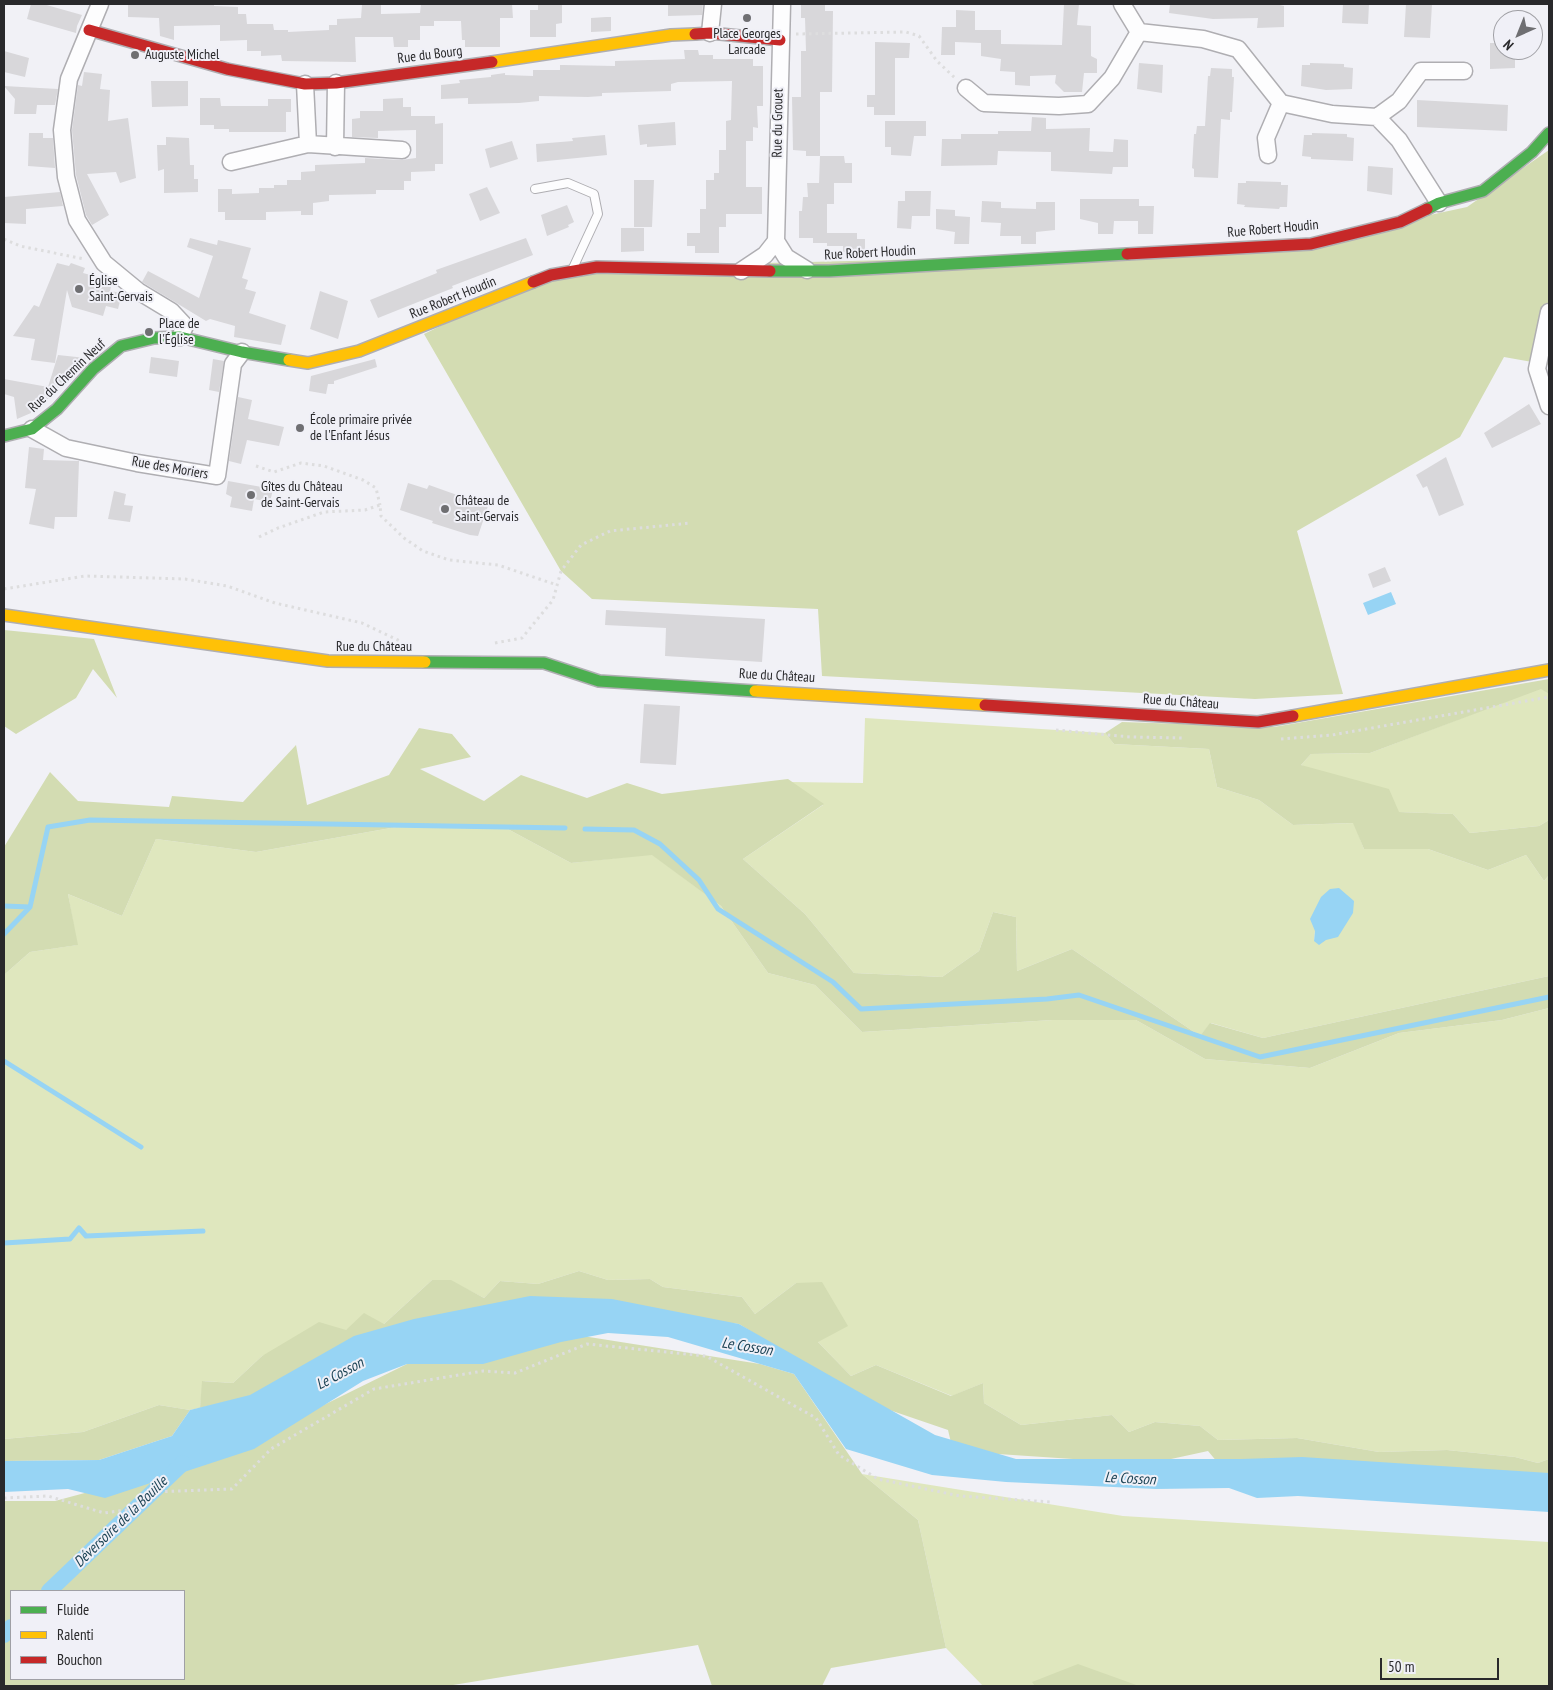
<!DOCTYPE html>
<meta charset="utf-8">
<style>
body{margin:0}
#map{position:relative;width:1553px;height:1690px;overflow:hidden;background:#f1f1f6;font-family:"PT Sans Narrow",sans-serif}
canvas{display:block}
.frame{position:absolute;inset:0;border:5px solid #29292b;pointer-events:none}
.legend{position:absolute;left:10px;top:1590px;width:175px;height:90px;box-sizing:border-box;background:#f0f0f7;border:1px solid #a0a0a5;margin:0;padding:6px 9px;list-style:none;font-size:15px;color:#29292b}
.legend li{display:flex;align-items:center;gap:10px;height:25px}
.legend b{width:25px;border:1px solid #a0a0a5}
.north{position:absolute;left:1493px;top:10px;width:50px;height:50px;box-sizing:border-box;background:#f0f0f7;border:1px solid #a0a0a5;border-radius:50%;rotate:224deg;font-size:14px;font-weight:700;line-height:20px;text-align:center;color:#29292b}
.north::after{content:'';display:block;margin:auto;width:18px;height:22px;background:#6f6f72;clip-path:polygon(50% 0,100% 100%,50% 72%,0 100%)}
.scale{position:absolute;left:1380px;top:1658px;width:119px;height:22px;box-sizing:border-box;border:2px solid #29292b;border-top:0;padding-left:6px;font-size:15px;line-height:18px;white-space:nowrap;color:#29292b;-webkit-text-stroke:4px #f0f0f7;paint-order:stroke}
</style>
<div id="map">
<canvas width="1553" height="1690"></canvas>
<div class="frame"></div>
<ul class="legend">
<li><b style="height:6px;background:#4caf50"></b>Fluide</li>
<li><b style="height:6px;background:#ffc107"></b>Ralenti</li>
<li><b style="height:6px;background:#c62828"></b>Bouchon</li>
</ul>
<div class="north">N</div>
<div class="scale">50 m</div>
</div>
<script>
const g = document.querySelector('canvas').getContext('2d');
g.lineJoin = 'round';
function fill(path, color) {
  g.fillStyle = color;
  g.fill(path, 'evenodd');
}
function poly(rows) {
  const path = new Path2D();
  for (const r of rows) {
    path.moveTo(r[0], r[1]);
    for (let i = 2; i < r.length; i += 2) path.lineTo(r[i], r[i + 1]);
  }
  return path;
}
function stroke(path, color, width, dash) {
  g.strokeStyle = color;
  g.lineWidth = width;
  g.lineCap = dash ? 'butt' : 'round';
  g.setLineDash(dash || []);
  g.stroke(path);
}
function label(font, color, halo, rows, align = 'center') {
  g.font = font + ' "PT Sans Narrow",sans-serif';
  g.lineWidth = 4;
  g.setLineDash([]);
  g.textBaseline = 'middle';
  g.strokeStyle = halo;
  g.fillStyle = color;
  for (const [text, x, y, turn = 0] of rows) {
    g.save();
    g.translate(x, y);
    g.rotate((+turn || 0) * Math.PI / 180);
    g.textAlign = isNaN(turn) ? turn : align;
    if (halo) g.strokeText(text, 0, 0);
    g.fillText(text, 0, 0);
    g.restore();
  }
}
fill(poly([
 [1541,688,1549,694,1549,820,1539,826,1470,833,1453,814,1398,812,1301,765,1311,754,1370,753],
 [865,718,1105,733,1114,744,1209,749,1217,787,1259,800,1293,825,1354,823,1364,849,1428,849,1488,870,1526,855,1544,881,1549,875,1549,976,1263,1038,1211,1023,1200,1036,1072,949,1017,971,1016,917,993,912,979,951,942,977,854,973,805,914,743,859,823,805,791,782,863,783],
 [1315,931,1338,936,1314,941],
 [413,824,504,827,571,863,652,854,721,906,768,973,815,985,862,1032,1052,1020,1136,1020,1205,1059,1310,1068,1399,1033,1502,1020,1549,1008,1549,1459,1538,1463,1515,1457,1447,1450,1379,1452,1297,1438,1218,1440,1200,1426,1155,1422,1129,1432,1112,1415,1021,1425,984,1403,983,1383,952,1396,876,1365,851,1376,818,1342,796,1283,755,1314,742,1297,663,1287,650,1279,608,1280,579,1271,538,1284,500,1281,484,1298,451,1281,432,1280,384,1324,346,1330,262,1356,233,1383,203,1381,200,1408,190,1410,159,1405,83,1432,4,1439,4,975,30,952,77,945,68,894,122,916,156,839,256,852],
 [862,1474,1123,1516,1549,1542,1549,1686,983,1686,946,1648,918,1520]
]), '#dfe7be');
fill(poly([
 [1549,150,1549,365,1504,357,1460,437,1297,531,1343,694,1255,699,822,676,818,609,592,599,561,571,424,334,560,268,1263,251,1467,207],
 [4,630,94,639,117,698,93,669,76,698,16,734,4,726],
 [1549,679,1549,694,1541,689,1370,753,1311,754,1301,765,1389,789,1399,812,1453,814,1470,833,1539,826,1549,820,1549,875,1544,881,1526,855,1488,870,1428,849,1364,849,1353,823,1293,825,1259,800,1217,787,1209,749,1114,744,1105,733,1122,722,1274,727],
 [419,728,452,734,471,757,420,769,484,801,521,775,587,798,627,783,662,794,788,779,824,804,743,859,805,914,854,973,942,977,979,951,993,912,1016,917,1017,971,1072,949,1200,1036,1210,1023,1263,1038,1549,976,1549,1008,1502,1020,1399,1033,1310,1068,1205,1059,1136,1020,1052,1020,862,1032,815,985,768,973,721,906,652,855,571,863,504,827,413,824,256,852,156,839,122,916,68,894,78,945,30,952,4,975,4,847,50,772,78,801,169,807,172,796,243,802,296,745,307,805,389,775],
 [579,1271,608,1280,650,1279,663,1287,742,1297,755,1314,796,1283,822,1282,848,1326,818,1342,851,1376,876,1365,951,1396,983,1383,984,1403,1021,1425,1112,1415,1129,1432,1155,1422,1200,1426,1218,1440,1297,1438,1379,1452,1447,1450,1515,1457,1538,1463,1549,1459,1549,1487,1218,1463,1208,1451,1148,1464,953,1451,948,1430,866,1402,739,1324,613,1309,200,1408,202,1381,233,1383,262,1356,319,1322,346,1330,364,1313,384,1324,432,1280,451,1280,484,1298,500,1281,538,1284],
 [551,1331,760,1364,794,1374,862,1474,918,1520,946,1648,831,1668,822,1686,712,1686,698,1645,447,1686,4,1686,4,1501,55,1501,218,1457,407,1364],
 [11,1591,184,1591,184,1679,11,1679],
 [159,1405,190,1410,172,1436,99,1460,4,1461,4,1439,83,1432],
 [1078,1664,1139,1686,1035,1686,1032,1682]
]), '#d3dcb2');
fill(poly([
 [1391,592,1396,604,1368,615,1363,603],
 [1339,888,1354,901,1353,913,1338,937,1326,940,1319,945,1314,941,1315,931,1310,919,1321,897,1330,889],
 [530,1296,612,1299,739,1324,935,1435,1016,1459,1241,1459,1302,1457,1549,1473,1549,1512,1298,1496,1257,1498,1229,1488,1156,1489,1006,1482,932,1475,846,1449,794,1374,668,1337,608,1333,561,1342,483,1364,407,1364,363,1381,254,1449,105,1498,68,1489,4,1492,4,1461,99,1460,172,1436,190,1410,250,1395,354,1336,414,1319]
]), '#97d4f4');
stroke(poly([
 [585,829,634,830,660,844,699,880,718,909,833,982,861,1009,1047,999,1079,995,1260,1057,1549,997],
 [4,906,30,907],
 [4,934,30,907,48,827,90,820,565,828],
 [4,1061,141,1147],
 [4,1243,70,1239,79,1228,86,1236,203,1231]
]), '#97d4f4', 5);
stroke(poly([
 [49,1591,183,1463],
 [4,1635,11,1627]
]), '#97d4f4', 16);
fill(poly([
 [31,4,43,4,82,15,77,26,76,33,27,19],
 [128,4,214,4,214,6,238,7,238,14,246,14,247,24,273,24,274,30,288,30,288,32,329,30,329,25,337,25,337,19,361,18,362,5,381,5,381,14,420,13,421,4,512,4,513,18,500,18,500,47,465,47,465,40,462,40,461,21,434,21,434,26,420,26,420,40,408,40,408,47,394,47,393,37,355,37,356,62,282,61,281,55,261,56,261,51,247,51,247,40,220,41,220,25,174,26,174,40,160,36,159,18,128,17],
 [538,4,562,4,562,23,556,24,556,37,530,37,530,10,538,10],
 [668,4,703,4,702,15,668,16],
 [801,4,825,4,825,11,833,11,832,92,820,92,820,156,806,156,806,151,793,150,792,97,801,97,801,51,806,51,805,18,801,18],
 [1064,4,1079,4,1077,25,1091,26,1091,56,1097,59,1097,73,1084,73,1082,92,1064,92,1055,83,1056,75,1030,76,1030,86,1015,85,1015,72,1000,71,1001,59,981,56,981,43,955,42,955,55,941,55,942,27,956,27,956,10,975,11,975,30,1001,30,1001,44,1062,45],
 [1170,4,1276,4,1284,6,1284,27,1257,28,1258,18,1213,19,1169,13],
 [1343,4,1369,4,1368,24,1342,23],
 [1406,4,1432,4,1430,38,1404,37],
 [606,17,611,17,611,31,591,32,591,18],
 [875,42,910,43,909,58,895,58,895,115,874,115,874,107,867,107,867,95,875,95],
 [1490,43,1503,43,1503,50,1515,50,1515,68,1490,69],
 [684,50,698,50,699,55,713,55,713,59,753,59,753,66,763,66,763,106,757,106,758,128,753,127,753,141,746,141,746,187,762,187,762,214,726,214,726,227,719,227,719,253,695,253,695,246,687,246,687,233,700,233,700,209,706,209,706,180,714,180,714,173,719,173,719,150,726,150,726,121,731,120,732,81,678,82,671,84,671,91,602,93,602,96,588,97,539,96,539,101,519,103,468,104,468,98,441,99,441,85,460,83,459,80,491,77,491,75,505,73,505,75,533,76,533,70,560,70,560,65,563,65,615,66,615,61,685,59],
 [4,51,29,58,25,77,4,72],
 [1139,63,1163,65,1162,93,1137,89],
 [1310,63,1344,64,1344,67,1353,68,1352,89,1326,90,1301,86,1302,65,1310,65],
 [1211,68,1232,69,1232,77,1234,77,1232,112,1230,112,1230,120,1221,119,1218,178,1194,177,1194,169,1192,168,1194,134,1196,134,1197,126,1205,126,1208,76,1210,76],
 [84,72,102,74,100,89,110,90,108,121,128,118,136,178,120,183,116,172,87,174,109,215,92,225,86,215,76,175,72,130,78,85,82,86],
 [151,81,188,81,188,106,152,107],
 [4,86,58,89,55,105,37,105,36,114,14,114,15,99],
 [200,98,220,98,221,106,268,106,268,99,291,99,291,112,286,112,286,132,229,132,229,129,214,129,214,125,200,125],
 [403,98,403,107,411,107,411,116,435,116,435,124,443,123,443,164,435,164,435,171,411,172,411,181,404,181,404,190,376,190,376,194,329,195,329,201,313,203,313,215,301,215,301,211,266,212,266,220,225,220,225,212,218,212,218,189,232,189,232,194,259,193,259,188,274,188,274,185,287,185,287,180,301,180,301,172,315,171,315,165,365,163,365,158,401,160,416,158,416,130,378,131,378,138,352,137,352,119,360,118,360,111,383,111,383,99],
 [1417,100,1508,105,1507,131,1417,127],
 [1032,117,1046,118,1046,129,1090,128,1089,151,1113,152,1114,139,1128,140,1128,167,1113,167,1112,174,1051,171,1051,152,998,151,997,165,941,166,942,139,961,139,961,134,998,134,998,131,1031,131],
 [885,121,926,121,926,136,914,136,911,156,891,155,891,147,885,147],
 [675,122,676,145,647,147,647,144,640,145,638,125],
 [29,133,43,133,43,138,53,138,55,168,28,166],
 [1312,133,1347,134,1347,137,1354,138,1353,161,1311,159,1311,157,1302,156,1304,135,1312,135],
 [605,135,607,155,537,162,536,144,573,141,572,138],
 [166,137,189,138,190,165,194,165,194,179,198,179,198,192,164,193,164,169,158,171,157,145,166,145],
 [512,141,518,159,490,168,485,149],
 [820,156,844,156,845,163,852,163,852,183,834,183,834,204,827,204,827,233,857,233,857,239,865,239,865,252,843,252,843,246,827,246,827,243,813,243,813,238,799,238,799,211,802,211,803,197,808,197,807,183,819,183],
 [1368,166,1393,168,1392,195,1367,191],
 [634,180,654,180,652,227,634,227],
 [1246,181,1281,182,1281,185,1288,185,1287,207,1280,207,1279,209,1244,207,1245,205,1237,204,1238,183,1246,183],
 [487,187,500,213,480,221,469,194],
 [905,191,931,191,930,216,912,216,911,229,897,228,898,201,905,201],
 [60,192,63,206,26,209,26,224,4,223,4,197],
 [1080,199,1139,199,1139,206,1154,206,1153,234,1138,234,1138,221,1114,221,1113,234,1098,234,1098,223,1080,219],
 [982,201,1001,202,1001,208,1036,209,1036,202,1055,202,1055,230,1036,232,1036,244,1021,244,1021,236,1000,236,1001,223,981,222],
 [567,205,574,222,568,225,569,227,547,236,541,215],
 [936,209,955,210,955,216,970,217,969,244,954,244,955,232,936,229],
 [621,228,644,228,644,251,621,252],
 [190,238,217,245,218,240,251,248,242,278,248,280,245,289,256,292,249,313,286,325,281,345,234,337,235,326,210,319,206,321,142,282,148,271,199,298,213,256,187,247],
 [526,238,533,255,452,286,453,288,378,318,370,300,437,273,436,270],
 [57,263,69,266,71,263,85,268,83,273,109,280,112,282,110,291,122,293,118,309,106,306,103,316,72,307,67,290,55,363,31,360,35,339,13,336,34,305,39,307],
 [320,291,348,301,338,339,310,329],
 [58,355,86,358,48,399,43,404,34,402,31,413,17,419,14,397,4,394,4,379,48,387],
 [151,357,179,361,177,377,149,373],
 [213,359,224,361,219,392,209,390],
 [375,359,377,367,334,381,334,384,328,384,326,394,309,391,311,376],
 [238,397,252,400,248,419,284,427,279,446,247,440,241,464,229,461],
 [1529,404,1541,424,1492,448,1484,433],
 [29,447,44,449,43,460,79,461,77,517,55,517,54,529,29,524,36,489,25,488],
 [1446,457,1464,505,1439,516,1427,486,1423,488,1416,475],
 [228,481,273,489,270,502,254,499,252,511,230,507,232,497,226,494],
 [408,483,427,489,429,485,488,506,478,536,470,535,432,523,433,521,400,510],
 [114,491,126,494,124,505,133,506,130,522,108,519],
 [1385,567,1391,581,1373,588,1368,574],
 [606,610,765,619,762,662,665,656,666,628,605,625],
 [644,704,680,706,676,765,640,763]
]), '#d8d7da');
const lane = poly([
 [535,189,568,183,594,194,598,214,573,268]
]);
const street = poly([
 [100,4,69,79,62,130,66,177,77,220,104,263,138,291,171,311,185,326,180,337],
 [782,4,776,241,786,257,807,270],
 [1122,4,1139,32,1203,39,1238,49,1281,103,1332,114,1377,117,1399,140,1439,203],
 [710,33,713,4],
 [966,88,984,103,1059,106,1088,104,1112,78,1139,32],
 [1377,117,1399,101,1421,71,1464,71],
 [308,144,402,150],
 [335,147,336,83],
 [1268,155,1266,138,1281,103],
 [231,162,308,144,305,84],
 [741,271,765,255,776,241],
 [1549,312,1537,369,1549,406],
 [32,429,66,448,137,463,217,476,233,364,242,352]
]);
const fast = poly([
 [1427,209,1439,203,1483,191,1532,152,1549,133],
 [770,271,829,271,1127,254],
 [4,436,32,429,57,409,93,369,121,346,154,338,180,337,242,352,289,360],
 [425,662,544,663,599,681,755,691]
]);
const slow = poly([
 [492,62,671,35,695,34],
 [289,360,308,363,359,351,533,282],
 [4,615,328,661,425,662],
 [755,691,985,705],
 [1293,716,1549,670]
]);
const jam = poly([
 [89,30,227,69,305,84,336,83,492,62],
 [695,34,710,33,780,40],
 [1127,254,1311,244,1400,222,1427,209],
 [533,282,551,275,597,267,770,271],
 [985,705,1258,722,1293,716]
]);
stroke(lane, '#afaeb2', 10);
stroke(street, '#afaeb2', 19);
stroke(fast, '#afaeb2', 14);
stroke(slow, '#afaeb2', 14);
stroke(jam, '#afaeb2', 14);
stroke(poly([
 [796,34,906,32,919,36,937,61,956,79],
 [4,239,20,246,84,259],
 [256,466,274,472,301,463,324,466,363,480,376,488,380,505],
 [259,537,278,528,324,512,365,510,380,505,381,516,404,538,423,551,449,560,498,565,557,585],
 [4,589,85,576,185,579,227,586,275,603,362,623,402,642],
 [495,643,522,638,553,600,561,571,581,545,610,531,691,523],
 [1056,730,1130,737,1182,738],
 [1281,739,1332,735,1549,697],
 [4,1498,48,1496,104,1513,126,1510,155,1492,232,1489,271,1449,374,1389,483,1371,515,1373,587,1344,706,1356,816,1418,839,1455,878,1479,960,1496,1051,1502]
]), '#ddddde', 3, [2.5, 4]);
stroke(lane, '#fdfdfe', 8);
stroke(street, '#fdfdfe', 16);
stroke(fast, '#4caf50', 11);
stroke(slow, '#ffc107', 11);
stroke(jam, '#c62828', 11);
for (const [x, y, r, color] of [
 [747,18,5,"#6f6f72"],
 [135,55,5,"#6f6f72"],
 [79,289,5,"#6f6f72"],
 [149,332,5,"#6f6f72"],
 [300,428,5,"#6f6f72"],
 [251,495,5,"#6f6f72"],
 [445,509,5,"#6f6f72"]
]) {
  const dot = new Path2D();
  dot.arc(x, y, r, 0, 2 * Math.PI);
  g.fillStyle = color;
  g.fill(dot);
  stroke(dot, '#f0f0f7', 2);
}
label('14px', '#29292b', '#f0f0f7', [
 ["Place Georges",747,34,"center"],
 ["Larcade",747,50,"center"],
 ["Auguste Michel",145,55],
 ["Église",89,281],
 ["Saint-Gervais",89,297],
 ["Place de",159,324],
 ["l'Église",159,340],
 ["École primaire privée",310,420],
 ["de l'Enfant Jésus",310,436],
 ["Gîtes du Château",261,487],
 ["de Saint-Gervais",261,503],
 ["Château de",455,501],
 ["Saint-Gervais",455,517]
], 'left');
label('14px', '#29292b', '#f0f0f7', [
 ["Rue du Bourg",430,55,-7],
 ["Rue du Grouet",778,123,-89],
 ["Rue Robert Houdin",1273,229,-5],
 ["Rue Robert Houdin",870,253,-3],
 ["Rue Robert Houdin",453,298,-22],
 ["Rue du Chemin Neuf",67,376,-43],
 ["Rue des Moriers",170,468,10],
 ["Rue du Château",374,647],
 ["Rue du Château",777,676,3],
 ["Rue du Château",1181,702,4]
]);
label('italic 15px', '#1c4355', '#f0f0f7', [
 ["Le Cosson",747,1347,9],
 ["Le Cosson",340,1374,-28],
 ["Le Cosson",1130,1479,3],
 ["Déversoire de la Bouille",121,1522,-44]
]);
</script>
